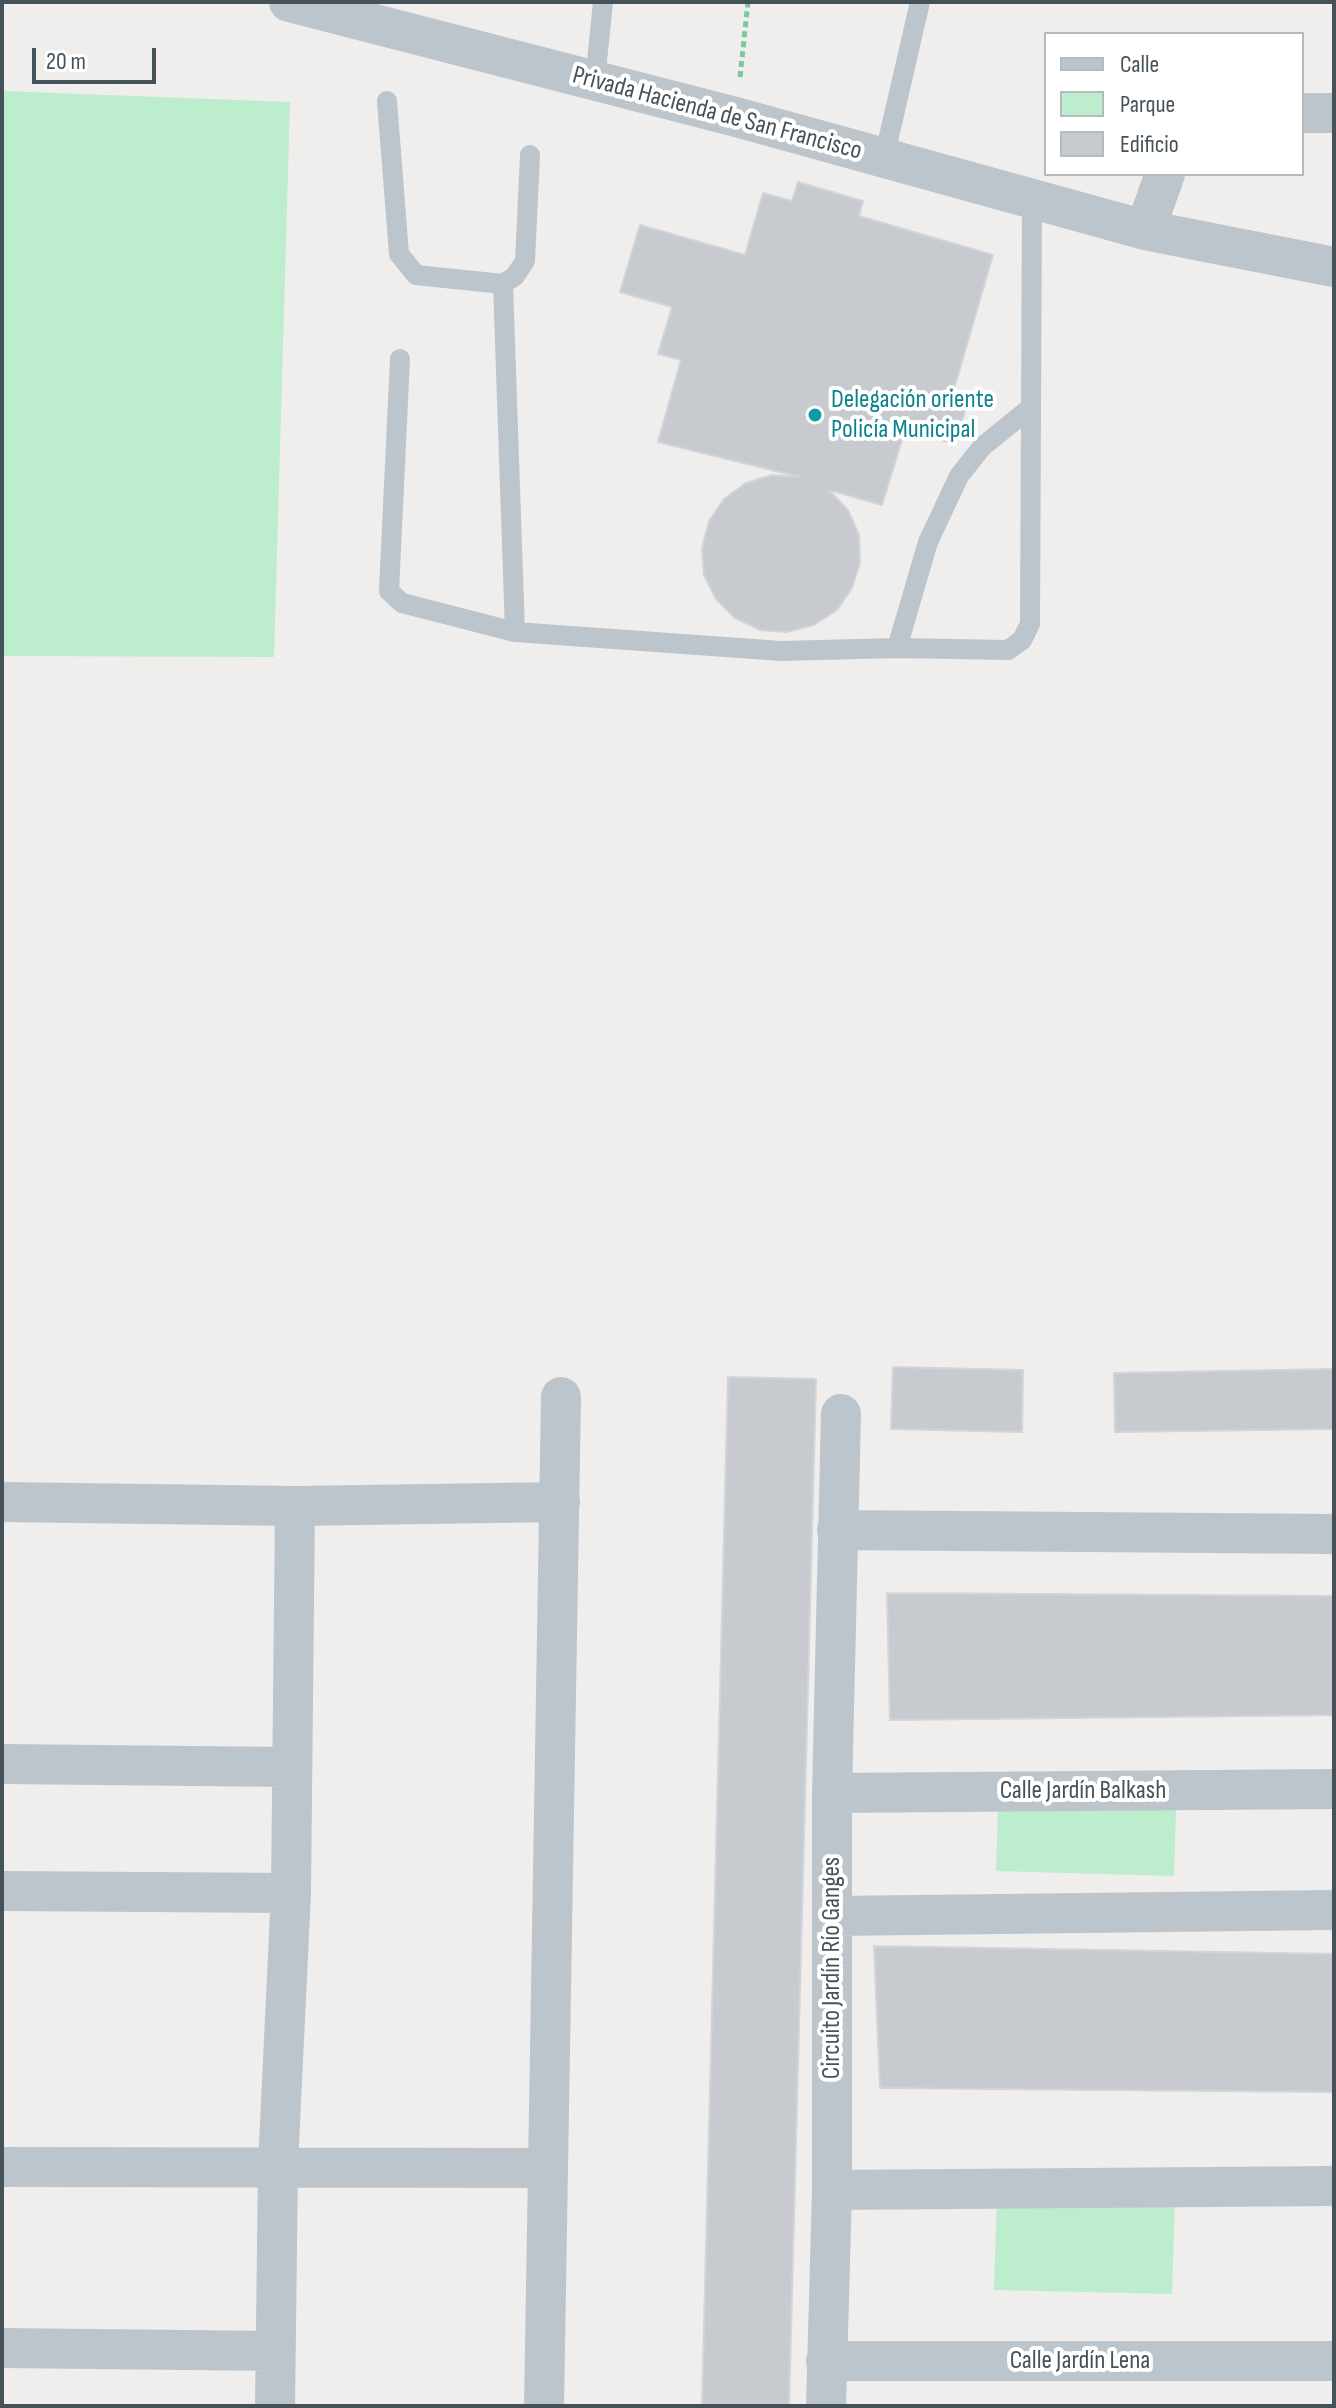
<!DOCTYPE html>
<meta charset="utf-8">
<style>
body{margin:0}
#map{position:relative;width:1336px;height:2408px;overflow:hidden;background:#f0eded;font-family:"Sofia Sans Condensed",sans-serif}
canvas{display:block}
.frame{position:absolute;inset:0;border:4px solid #46525a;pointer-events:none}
.legend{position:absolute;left:1044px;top:32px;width:260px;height:144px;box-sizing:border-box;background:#fff;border:2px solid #b5babd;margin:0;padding:10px 14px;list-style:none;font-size:24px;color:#46525a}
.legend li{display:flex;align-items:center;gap:16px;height:40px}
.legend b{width:40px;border:2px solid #b5babd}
.scale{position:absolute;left:32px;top:48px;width:124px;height:36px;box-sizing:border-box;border:4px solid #46525a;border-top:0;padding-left:10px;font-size:24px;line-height:28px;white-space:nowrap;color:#46525a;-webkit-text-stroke:6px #fff;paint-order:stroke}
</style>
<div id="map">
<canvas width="1336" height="2408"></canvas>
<div class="frame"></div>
<ul class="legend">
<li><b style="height:10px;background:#bcc5cc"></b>Calle</li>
<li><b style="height:22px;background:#bcedcd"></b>Parque</li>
<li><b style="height:22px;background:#c7cbd0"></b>Edificio</li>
</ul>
<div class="scale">20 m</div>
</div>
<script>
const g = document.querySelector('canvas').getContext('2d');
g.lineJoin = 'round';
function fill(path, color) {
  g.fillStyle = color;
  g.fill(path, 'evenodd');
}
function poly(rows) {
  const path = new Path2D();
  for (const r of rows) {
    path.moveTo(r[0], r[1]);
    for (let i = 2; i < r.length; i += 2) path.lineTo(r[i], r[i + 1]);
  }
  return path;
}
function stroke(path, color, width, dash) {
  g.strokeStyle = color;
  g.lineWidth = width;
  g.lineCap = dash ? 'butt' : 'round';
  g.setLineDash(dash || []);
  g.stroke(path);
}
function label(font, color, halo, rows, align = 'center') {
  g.font = font + ' "Sofia Sans Condensed",sans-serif';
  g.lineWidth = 8;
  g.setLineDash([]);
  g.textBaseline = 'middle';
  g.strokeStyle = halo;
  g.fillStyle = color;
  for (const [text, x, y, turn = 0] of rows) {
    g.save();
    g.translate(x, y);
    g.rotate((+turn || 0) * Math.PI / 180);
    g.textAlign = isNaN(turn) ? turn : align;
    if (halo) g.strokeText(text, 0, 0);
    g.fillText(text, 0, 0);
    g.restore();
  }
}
fill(poly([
 [2,91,290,102,274,657,2,656],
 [999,1777,1177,1781,1174,1876,996,1871],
 [997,2195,1175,2200,1172,2294,994,2290]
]), '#bcedcd');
const building = poly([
 [798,182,863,201,859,216,993,255,952,396,968,401,955,444,905,430,882,505,829,490,848,510,859,535,860,562,852,588,837,610,814,625,787,632,760,630,735,618,716,599,704,575,702,548,709,521,724,499,746,483,772,475,800,477,658,442,681,360,658,354,672,307,620,292,640,225,745,255,763,193,792,201,798,182],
 [893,1367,1023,1370,1022,1432,891,1429,893,1367],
 [1334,1369,1334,1429,1115,1432,1114,1373,1334,1369],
 [728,1377,816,1379,789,2406,702,2406,728,1377],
 [887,1593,1334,1596,1334,1715,890,1720,887,1593],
 [874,1946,1334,1954,1334,2092,880,2088,874,1946]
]);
fill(building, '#c7cbd0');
stroke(building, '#d1d4d9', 2);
stroke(poly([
 [740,77,748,2]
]), '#76ca9d', 5, [6, 4]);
stroke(poly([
 [595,81,603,2],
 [387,101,399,254,416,275,503,284,515,276,525,261,530,155],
 [884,158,920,2],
 [503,284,515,632],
 [400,359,389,591,402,603,515,632,781,651,897,648,1008,650,1022,640,1030,624,1032,200],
 [897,648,928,542,959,476,982,447,1030,408]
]), '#bcc5cc', 20);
stroke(poly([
 [289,2,736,117,1145,230,1334,267],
 [1302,113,1334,113],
 [1145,230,1165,174],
 [2,1502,295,1506,560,1502],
 [837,1530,1334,1534],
 [2,1764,290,1767],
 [832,1793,1334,1789],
 [2,1891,291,1893],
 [833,1916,1334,1910],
 [2,2167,545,2168],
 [832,2190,1334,2186],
 [2,2348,276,2351],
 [826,2361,1334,2361],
 [275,2406,278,2165,291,1893,295,1506],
 [544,2406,561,1397],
 [826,2406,832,2190,832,1793,841,1414]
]), '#bcc5cc', 40);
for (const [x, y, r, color] of [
 [815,415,8,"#0f9aa8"]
]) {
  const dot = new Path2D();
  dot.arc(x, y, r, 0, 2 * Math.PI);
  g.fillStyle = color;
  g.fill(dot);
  stroke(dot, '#fff', 3);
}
label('26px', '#46525a', '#fff', [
 ["Privada Hacienda de San Francisco",717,114,15],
 ["Calle Jardín Balkash",1083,1791],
 ["Circuito Jardín Río Ganges",832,1968,-90],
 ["Calle Jardín Lena",1080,2361]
]);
label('26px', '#0d838f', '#fff', [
 ["Delegación oriente",831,400],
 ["Policía Municipal",831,430]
], 'left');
</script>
